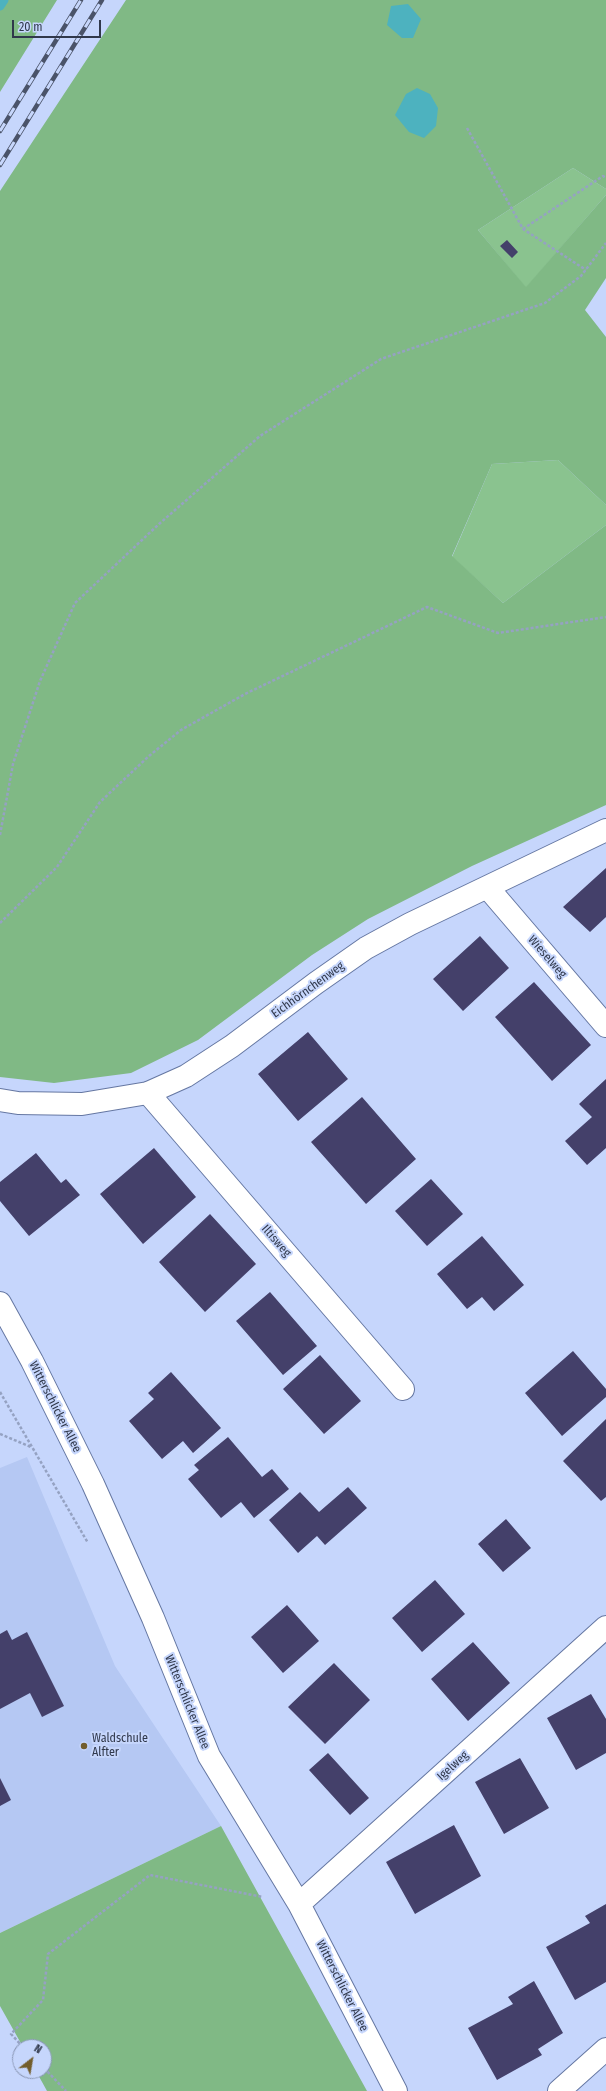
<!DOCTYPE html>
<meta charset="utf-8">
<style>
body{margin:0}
#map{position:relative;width:606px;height:2091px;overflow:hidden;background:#c6d6fc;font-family:"Fira Sans Condensed",sans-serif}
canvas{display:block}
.north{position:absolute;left:12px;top:2039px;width:40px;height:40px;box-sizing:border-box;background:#c6d6fc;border:1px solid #8a97b5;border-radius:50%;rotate:31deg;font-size:11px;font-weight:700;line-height:16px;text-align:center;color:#30384b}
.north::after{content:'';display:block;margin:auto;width:14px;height:18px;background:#725d2c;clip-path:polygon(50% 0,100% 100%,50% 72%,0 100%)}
.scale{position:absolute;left:12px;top:20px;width:89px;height:18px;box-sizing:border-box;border:2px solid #30384b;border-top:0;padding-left:5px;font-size:12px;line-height:14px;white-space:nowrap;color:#30384b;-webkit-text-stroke:3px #c6d6fc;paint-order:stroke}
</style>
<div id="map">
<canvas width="606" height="2091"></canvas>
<div class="north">N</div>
<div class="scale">20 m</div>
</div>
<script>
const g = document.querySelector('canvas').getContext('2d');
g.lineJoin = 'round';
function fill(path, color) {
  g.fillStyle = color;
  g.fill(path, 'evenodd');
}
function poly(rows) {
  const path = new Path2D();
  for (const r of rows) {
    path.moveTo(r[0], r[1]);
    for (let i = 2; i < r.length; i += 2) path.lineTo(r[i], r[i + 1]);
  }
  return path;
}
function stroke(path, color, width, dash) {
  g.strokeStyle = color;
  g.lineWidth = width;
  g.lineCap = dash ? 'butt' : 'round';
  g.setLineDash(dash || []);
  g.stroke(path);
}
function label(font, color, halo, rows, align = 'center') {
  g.font = font + ' "Fira Sans Condensed",sans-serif';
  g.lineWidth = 4;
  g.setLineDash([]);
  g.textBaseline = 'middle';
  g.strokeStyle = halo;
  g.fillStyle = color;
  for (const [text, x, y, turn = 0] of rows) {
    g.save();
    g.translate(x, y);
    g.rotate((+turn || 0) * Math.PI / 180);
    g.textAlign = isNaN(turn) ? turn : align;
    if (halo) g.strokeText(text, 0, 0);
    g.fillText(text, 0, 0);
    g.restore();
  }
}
fill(poly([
 [27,1457,115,1666,221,1826,0,1933,0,1468]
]), '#b5c8f3');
fill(poly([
 [573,168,606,189,606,195,526,288,478,230],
 [558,460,606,505,606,525,503,603,452,557,492,464]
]), '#8ac38f');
fill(poly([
 [0,0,57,0,0,92],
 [126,0,606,0,606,189,573,168,478,230,526,287,606,195,606,278,585,310,606,337,606,505,558,460,492,464,452,556,503,603,606,525,606,805,472,866,368,919,312,955,198,1040,131,1073,54,1083,0,1077,0,191],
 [221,1826,367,2091,47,2091,36,2071,44,2071,44,2047,23,2047,0,2006,0,1933]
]), '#80b985');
fill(poly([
 [408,4,421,19,413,38,402,38,387,25,391,6],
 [417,88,430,94,438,108,436,126,424,138,409,132,395,115,406,94]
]), '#4db2bf');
stroke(poly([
 [0,6,4,0]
]), '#4db2bf', 9);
fill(poly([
 [507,240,518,252,512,258,500,246],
 [606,868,606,917,590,932,563,907],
 [480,936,509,968,463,1011,433,979],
 [534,982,591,1045,552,1081,495,1017],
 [308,1032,348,1079,298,1121,258,1074],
 [606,1079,606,1148,587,1165,565,1141,592,1117,579,1104],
 [362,1097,416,1159,366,1204,311,1142],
 [154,1148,196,1197,143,1244,100,1194],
 [36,1153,61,1183,66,1179,80,1195,29,1236,0,1201,0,1182],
 [431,1179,463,1214,427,1246,395,1211],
 [210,1214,256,1264,205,1312,159,1262],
 [482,1236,524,1285,494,1311,482,1297,467,1309,437,1274],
 [270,1292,317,1346,283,1375,236,1321],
 [573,1351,606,1389,606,1397,562,1436,525,1393],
 [320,1355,361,1401,324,1434,283,1389],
 [171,1372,221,1428,193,1453,183,1441,162,1459,129,1421,154,1399,148,1393],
 [606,1419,606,1497,601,1501,563,1461],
 [228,1437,262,1477,272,1469,289,1489,254,1518,241,1502,221,1518,188,1479,199,1470,194,1465],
 [348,1487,367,1508,325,1545,317,1536,298,1553,269,1520,300,1492,319,1512],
 [506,1519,531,1548,503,1572,478,1544],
 [435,1580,465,1614,422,1652,392,1618],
 [287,1605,319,1641,283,1673,251,1637],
 [7,1630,12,1640,27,1632,64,1706,42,1717,30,1693,0,1709,0,1634],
 [473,1642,510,1683,468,1721,431,1679],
 [334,1663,370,1700,325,1744,288,1707],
 [591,1694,606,1719,606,1753,576,1770,547,1718],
 [328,1753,369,1798,350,1815,309,1770],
 [520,1758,549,1808,504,1834,475,1782],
 [0,1778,11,1800,0,1806],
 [454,1825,481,1876,415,1914,386,1862],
 [606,1904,606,1982,575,2000,546,1947,590,1923,585,1916],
 [534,1981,563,2033,538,2049,542,2055,497,2080,468,2028,513,2004,508,1997]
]), '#44406a');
const street = poly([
 [488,888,606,1026],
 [148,1093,403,1389],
 [0,1303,32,1361,93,1484,153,1618,209,1756,299,1904,396,2091],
 [299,1904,606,1627],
 [559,2091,606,2049]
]);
const secondary = poly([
 [0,1100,18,1103,82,1104,148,1093,186,1076,232,1046,316,983,366,948,410,924,606,830]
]);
stroke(street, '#6577a2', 24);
stroke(secondary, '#6577a2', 24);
stroke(poly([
 [467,128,523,229,586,270],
 [523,229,603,176,606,178],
 [0,835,13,764,40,681,75,603,159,524,260,436,381,359,545,303,581,276,606,243],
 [0,923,57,867,100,802,149,756,181,730,245,694,427,607,498,633,606,617],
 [0,1392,88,1543],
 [0,1434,31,1447],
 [23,2047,11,2034,43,2000,48,1954,150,1875,263,1897],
 [44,2068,66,2091]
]), '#95a2c2', 2.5, [3, 2]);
stroke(street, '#fff', 22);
stroke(secondary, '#fff', 22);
const rail = poly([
 [0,131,81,0],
 [0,165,102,0]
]);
stroke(rail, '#4a5369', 4.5);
stroke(rail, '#c6d6fc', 3, [9]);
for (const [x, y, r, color] of [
 [84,1746,4,"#725d2c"]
]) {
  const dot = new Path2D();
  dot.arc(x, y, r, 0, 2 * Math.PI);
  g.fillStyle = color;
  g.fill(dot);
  stroke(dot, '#c6d6fc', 1.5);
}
label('12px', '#30384b', '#c6d6fc', [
 ["Wieselweg",547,957,49],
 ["Eichhörnchenweg",308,990,-36],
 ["Iltisweg",276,1241,49],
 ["Witterschlicker Allee",55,1407,63],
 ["Witterschlicker Allee",187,1702,68],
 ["Igelweg",453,1766,-42],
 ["Witterschlicker Allee",342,1986,63]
]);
label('12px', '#30384b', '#c6d6fc', [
 ["Waldschule",92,1739],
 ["Alfter",92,1753]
], 'left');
</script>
